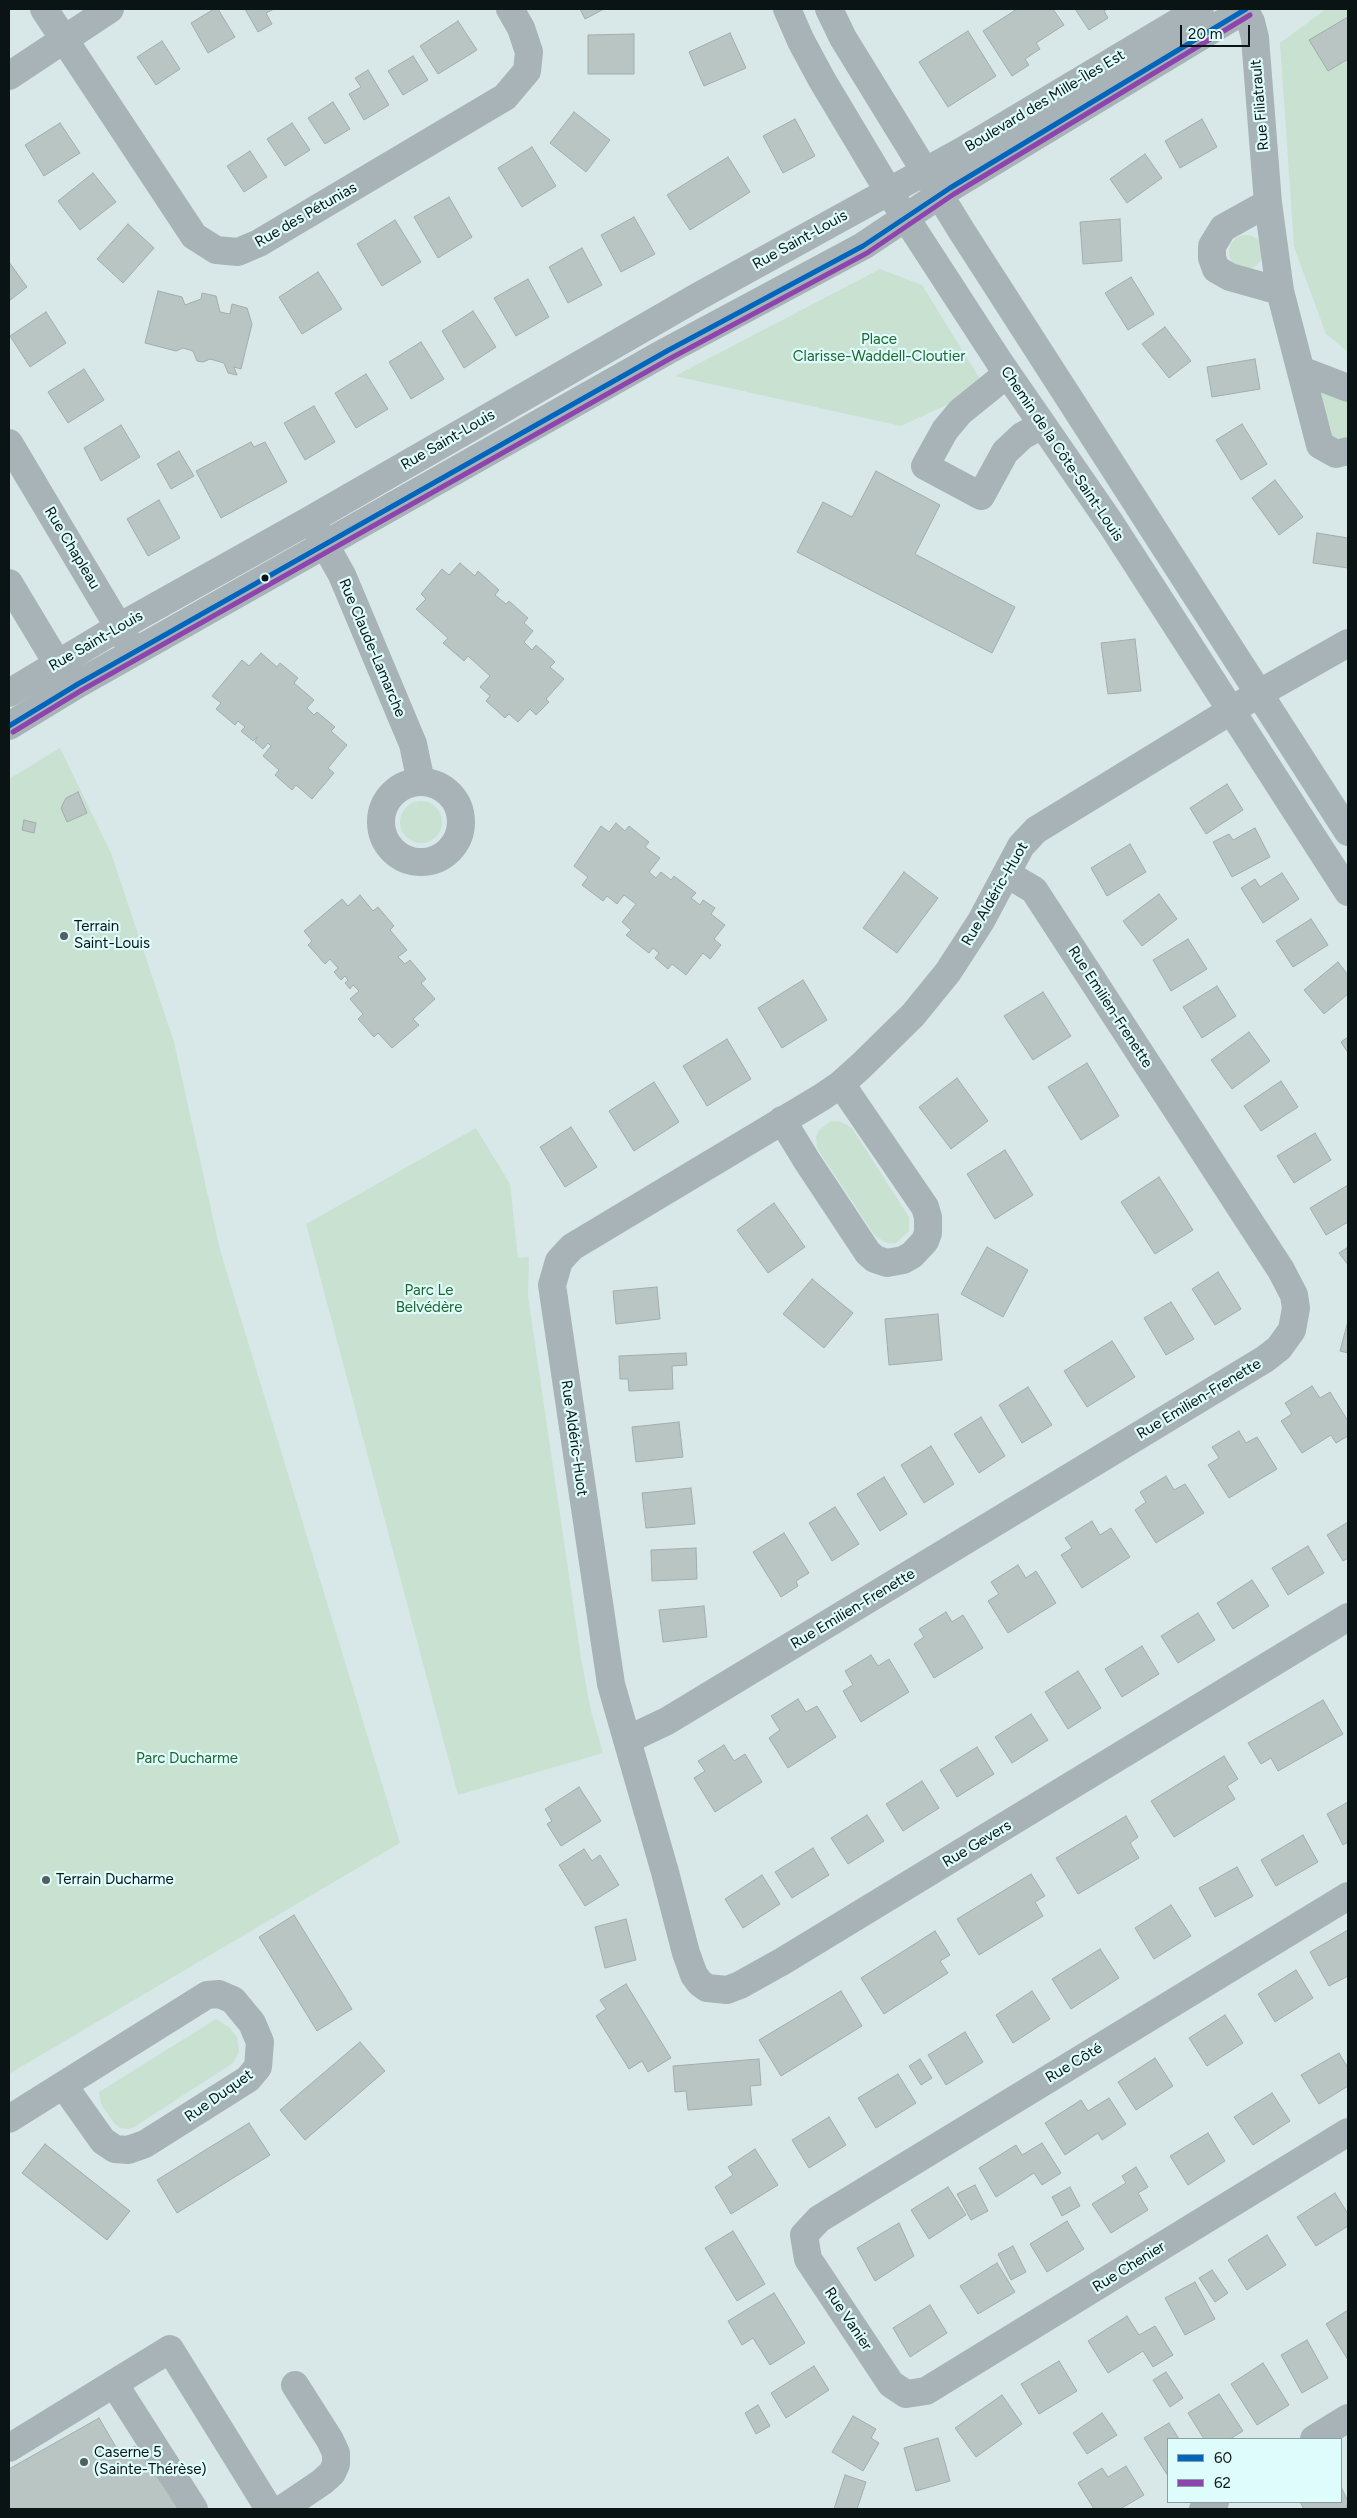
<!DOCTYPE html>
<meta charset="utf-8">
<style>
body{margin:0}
#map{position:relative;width:1357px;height:2518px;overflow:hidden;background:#d8e8e8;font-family:Figtree,sans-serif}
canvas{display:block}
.frame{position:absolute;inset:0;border:10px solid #0a1415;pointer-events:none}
.legend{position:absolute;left:1167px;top:2438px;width:175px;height:65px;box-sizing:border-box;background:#defcfc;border:1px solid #899fa0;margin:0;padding:6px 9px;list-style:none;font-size:15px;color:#0a1415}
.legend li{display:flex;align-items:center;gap:10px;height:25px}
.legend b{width:25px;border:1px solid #899fa0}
.scale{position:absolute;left:1180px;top:25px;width:70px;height:22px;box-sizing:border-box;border:2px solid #0a1415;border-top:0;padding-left:6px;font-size:15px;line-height:18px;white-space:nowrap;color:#0a1415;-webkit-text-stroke:4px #defcfc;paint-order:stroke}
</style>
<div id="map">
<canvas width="1357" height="2518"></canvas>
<div class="frame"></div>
<ul class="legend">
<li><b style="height:6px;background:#0065bd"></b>60</li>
<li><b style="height:6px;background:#8e44ad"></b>62</li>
</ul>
<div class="scale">20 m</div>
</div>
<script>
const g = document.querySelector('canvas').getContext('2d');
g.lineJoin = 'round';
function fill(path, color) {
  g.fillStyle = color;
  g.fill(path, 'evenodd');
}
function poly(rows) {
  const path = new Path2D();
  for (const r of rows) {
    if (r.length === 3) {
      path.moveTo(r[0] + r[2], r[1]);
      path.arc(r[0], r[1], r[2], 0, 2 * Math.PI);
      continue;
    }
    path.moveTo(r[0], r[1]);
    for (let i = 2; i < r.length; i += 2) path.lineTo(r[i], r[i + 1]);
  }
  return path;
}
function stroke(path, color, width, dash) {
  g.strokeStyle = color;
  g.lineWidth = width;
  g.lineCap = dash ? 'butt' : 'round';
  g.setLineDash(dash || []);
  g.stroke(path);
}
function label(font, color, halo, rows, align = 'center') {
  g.font = font + ' Figtree,sans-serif';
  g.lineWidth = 4.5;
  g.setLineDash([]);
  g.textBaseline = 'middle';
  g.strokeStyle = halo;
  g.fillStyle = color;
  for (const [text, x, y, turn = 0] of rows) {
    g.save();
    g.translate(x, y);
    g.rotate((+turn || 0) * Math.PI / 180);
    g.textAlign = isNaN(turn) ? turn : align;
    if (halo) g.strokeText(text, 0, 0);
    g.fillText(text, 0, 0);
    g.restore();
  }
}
fill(poly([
 [1326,9,1348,9,1348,352,1326,334,1294,247,1280,43],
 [1246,252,17],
 [880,269,922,285,985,387,901,426,675,376],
 [1312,383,1348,397,1348,444,1326,442],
 [60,748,111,853,174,1042,220,1250,400,1843,9,2074,9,779],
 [421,822,21],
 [831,1121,839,1121,852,1128,909,1217,909,1231,896,1243,887,1243,875,1236,817,1148,816,1137,819,1130],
 [476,1128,510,1184,518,1258,529,1257,528,1296,581,1658,591,1711,603,1753,458,1795,306,1224],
 [216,2019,230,2028,237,2037,239,2052,233,2063,136,2126,129,2129,120,2128,114,2123,101,2104,99,2092]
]), '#c9e1d1');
const building = poly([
 [214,9,218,9,235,37,208,53,191,23,214,9],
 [245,9,274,9,266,13,272,24,258,32,245,9],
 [580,9,604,9,585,19,580,9],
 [1017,9,1053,9,1064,25,1036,43,1040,49,1025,59,1029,65,1012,76,983,31,1017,9],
 [1075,9,1107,9,1104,11,1108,18,1089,30,1075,9],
 [1348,17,1348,59,1328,71,1309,40,1348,17],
 [458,21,477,50,438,74,420,46,458,21],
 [968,31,996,76,948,107,919,62,968,31],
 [730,33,746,68,704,86,689,52,730,33],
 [634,34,634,74,588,74,588,35,634,34],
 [162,41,180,69,156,85,137,57,162,41],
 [413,56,428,80,403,95,388,71,413,56],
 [368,70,389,105,364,120,349,94,361,87,355,78,368,70],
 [333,102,350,129,325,144,308,118,333,102],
 [574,112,610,140,586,172,550,143,574,112],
 [795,119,815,156,783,173,763,136,795,119],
 [1202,119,1217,147,1180,168,1165,141,1202,119],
 [60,123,80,153,44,176,25,145,60,123],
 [292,123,310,150,285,166,267,139,292,123],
 [532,147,556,186,522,207,498,168,532,147],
 [250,151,267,177,244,192,227,166,250,151],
 [1145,154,1162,178,1127,203,1110,179,1145,154],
 [728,157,750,192,690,230,667,195,728,157],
 [93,173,116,202,80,230,58,201,93,173],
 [449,197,472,237,438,258,414,217,449,197],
 [634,217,655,254,621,272,601,235,634,217],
 [1120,219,1122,261,1083,264,1080,222,1120,219],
 [395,220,421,262,382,286,357,244,395,220],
 [128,224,154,248,123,283,97,259,128,224],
 [582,248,602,285,568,303,549,267,582,248],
 [9,262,27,287,9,301,9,262],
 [318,272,342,309,302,334,279,297,318,272],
 [1131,277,1154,314,1128,330,1105,293,1131,277],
 [528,279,549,317,516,336,494,298,528,279],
 [158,291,182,297,185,305,201,299,202,293,216,296,220,312,230,314,232,304,247,308,252,324,241,369,234,367,237,375,228,373,224,363,210,359,203,362,197,361,193,351,183,348,176,351,145,343,158,291],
 [473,311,496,347,464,368,442,331,473,311],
 [46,312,66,343,30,367,10,336,46,312],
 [1165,327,1191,361,1169,378,1142,344,1165,327],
 [421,342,444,379,411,399,389,362,421,342],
 [1255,359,1260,389,1212,397,1207,367,1255,359],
 [84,369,104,400,68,423,48,392,84,369],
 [366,374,388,409,356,428,335,393,366,374],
 [314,406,335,442,305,460,284,423,314,406],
 [1242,424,1267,464,1241,480,1216,440,1242,424],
 [121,425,140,457,101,481,84,448,121,425],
 [251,442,254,447,265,442,287,482,221,518,196,471,251,442],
 [179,451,194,476,171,489,157,464,179,451],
 [876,471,940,505,915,554,1015,607,992,653,797,552,823,502,852,517,876,471],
 [1275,480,1303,517,1279,535,1252,498,1275,480],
 [159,500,180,538,148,556,127,519,159,500],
 [1317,533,1348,538,1348,568,1313,563,1317,533],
 [460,563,475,576,478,571,499,590,495,595,506,604,509,601,528,618,524,623,533,631,524,642,532,650,536,645,555,662,550,667,564,679,546,699,549,702,536,715,530,709,518,722,509,714,505,718,486,701,490,696,480,687,490,676,468,656,464,661,443,643,448,638,416,609,426,599,421,594,442,569,449,575,460,563],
 [1135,639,1141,691,1108,694,1101,643,1135,639],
 [261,653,277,667,280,663,298,678,294,683,314,700,307,708,314,715,317,712,335,727,331,731,347,745,328,768,334,773,312,799,296,785,292,790,275,775,279,770,263,756,271,746,268,743,263,749,255,742,257,737,253,741,241,731,245,727,238,721,235,725,216,709,221,703,212,696,242,660,249,666,261,653],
 [1227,784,1243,810,1206,834,1190,808,1227,784],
 [78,792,87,813,67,822,61,808,66,798,78,792],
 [24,820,36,823,34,833,22,830,24,820],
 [616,823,625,831,629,826,649,842,645,847,660,858,649,872,656,878,661,872,671,880,674,876,696,893,691,898,700,905,703,900,715,908,711,914,725,925,714,939,721,945,710,959,703,953,686,975,672,964,668,969,655,958,659,953,653,948,649,953,626,935,631,930,622,922,636,904,624,895,617,904,607,896,603,901,582,885,588,877,574,866,601,826,609,832,616,823],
 [1255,828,1270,857,1232,877,1213,842,1229,834,1233,840,1255,828],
 [1130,844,1146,872,1107,896,1091,868,1130,844],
 [904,872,938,898,897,953,863,928,904,872],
 [1282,873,1299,899,1263,923,1241,888,1255,879,1260,887,1282,873],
 [1159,894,1177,919,1142,946,1123,921,1159,894],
 [360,895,373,911,378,907,394,926,390,930,407,950,398,957,405,964,410,960,426,979,421,983,435,999,413,1019,419,1025,392,1048,378,1033,374,1037,358,1019,363,1014,350,999,359,991,353,985,350,989,345,983,348,980,345,976,341,980,334,972,338,968,330,959,325,964,308,945,312,941,304,931,342,899,348,906,360,895],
 [1311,919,1328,945,1293,967,1276,941,1311,919],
 [1188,939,1207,969,1171,991,1153,960,1188,939],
 [1338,962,1348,975,1348,994,1324,1014,1304,990,1338,962],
 [803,980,827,1020,782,1048,758,1008,803,980],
 [1217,986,1236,1016,1202,1038,1183,1007,1217,986],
 [1043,992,1071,1036,1033,1060,1004,1016,1043,992],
 [1249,1032,1270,1061,1232,1089,1211,1060,1249,1032],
 [1348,1037,1348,1053,1341,1042,1348,1037],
 [727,1039,751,1079,707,1106,683,1066,727,1039],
 [1087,1063,1119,1116,1081,1140,1048,1087,1087,1063],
 [957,1078,988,1121,951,1149,919,1107,957,1078],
 [1281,1081,1298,1107,1261,1131,1244,1106,1281,1081],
 [654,1082,679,1122,634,1151,609,1111,654,1082],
 [571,1127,597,1167,565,1187,540,1147,571,1127],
 [1315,1133,1331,1160,1294,1183,1277,1156,1315,1133],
 [1005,1150,1033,1195,995,1219,967,1174,1005,1150],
 [1159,1177,1193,1230,1155,1254,1121,1202,1159,1177],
 [1348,1185,1348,1222,1326,1235,1310,1208,1348,1185],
 [774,1203,805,1247,768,1273,737,1230,774,1203],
 [987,1247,1028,1270,1003,1317,961,1294,987,1247],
 [1348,1247,1348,1265,1339,1253,1348,1247],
 [1218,1272,1241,1309,1215,1325,1192,1289,1218,1272],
 [812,1279,853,1313,824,1348,783,1314,812,1279],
 [657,1287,660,1319,616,1324,613,1291,657,1287],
 [1171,1302,1194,1339,1166,1355,1144,1318,1171,1302],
 [938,1314,942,1360,889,1365,885,1319,938,1314],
 [1348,1321,1348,1353,1340,1351,1348,1321],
 [1112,1341,1135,1377,1087,1407,1064,1371,1112,1341],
 [686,1353,687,1365,672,1366,673,1389,629,1391,628,1379,620,1379,619,1356,686,1353],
 [1312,1386,1320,1398,1330,1392,1348,1421,1348,1436,1336,1443,1331,1435,1302,1453,1281,1421,1292,1414,1285,1403,1312,1386],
 [1028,1387,1052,1425,1022,1443,999,1405,1028,1387],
 [981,1417,1005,1456,979,1473,954,1434,981,1417],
 [679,1422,683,1457,636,1462,632,1427,679,1422],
 [1239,1431,1246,1443,1257,1437,1277,1469,1229,1498,1208,1465,1219,1458,1212,1447,1239,1431],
 [931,1446,954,1484,924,1503,901,1465,931,1446],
 [1166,1476,1174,1490,1185,1484,1204,1513,1156,1543,1135,1510,1146,1502,1140,1492,1166,1476],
 [884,1477,907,1514,880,1531,857,1494,884,1477],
 [691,1488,695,1524,646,1528,642,1493,691,1488],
 [835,1507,859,1544,832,1561,809,1523,835,1507],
 [1092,1521,1100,1535,1111,1528,1130,1557,1082,1588,1061,1555,1072,1548,1065,1538,1092,1521],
 [1348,1522,1348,1558,1343,1561,1327,1535,1348,1522],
 [784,1533,809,1573,796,1581,798,1586,781,1597,753,1552,784,1533],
 [1308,1546,1324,1573,1288,1595,1272,1568,1308,1546],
 [696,1548,697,1579,652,1581,651,1550,696,1548],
 [1018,1565,1026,1578,1036,1571,1056,1603,1008,1633,988,1601,999,1594,991,1582,1018,1565],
 [1252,1580,1269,1606,1233,1629,1217,1603,1252,1580],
 [704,1606,707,1637,663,1642,659,1610,704,1606],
 [946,1612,952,1622,963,1615,983,1648,934,1678,914,1644,924,1637,919,1629,946,1612],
 [1198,1613,1215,1640,1178,1663,1161,1636,1198,1613],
 [1142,1646,1159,1674,1122,1697,1105,1669,1142,1646],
 [871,1655,878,1666,889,1659,909,1692,861,1722,843,1691,853,1685,845,1671,871,1655],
 [1078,1671,1101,1708,1068,1729,1045,1692,1078,1671],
 [798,1699,806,1712,817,1706,836,1737,788,1768,769,1738,780,1730,771,1716,798,1699],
 [1323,1700,1343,1734,1278,1771,1271,1758,1261,1764,1248,1743,1323,1700],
 [1031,1714,1048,1740,1012,1763,995,1737,1031,1714],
 [724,1745,734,1761,745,1754,762,1782,715,1812,694,1778,705,1771,698,1761,724,1745],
 [977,1747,994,1774,957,1797,940,1770,977,1747],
 [1224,1756,1238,1779,1227,1786,1235,1799,1174,1837,1151,1801,1224,1756],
 [922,1781,939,1808,903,1831,886,1804,922,1781],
 [579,1787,601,1821,561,1846,547,1824,552,1821,545,1809,579,1787],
 [1348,1802,1348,1842,1343,1845,1327,1814,1348,1802],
 [867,1815,884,1841,848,1864,831,1838,867,1815],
 [1126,1816,1138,1837,1130,1843,1139,1858,1078,1894,1056,1858,1126,1816],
 [1303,1835,1318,1862,1276,1886,1261,1860,1303,1835],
 [813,1848,829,1875,792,1898,775,1872,813,1848],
 [584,1849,592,1861,600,1855,619,1885,585,1906,559,1865,584,1849],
 [1237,1867,1253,1896,1215,1917,1199,1888,1237,1867],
 [1031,1874,1045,1896,1035,1902,1043,1916,979,1955,957,1919,1031,1874],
 [762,1875,780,1904,743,1928,725,1899,762,1875],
 [1171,1905,1191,1936,1154,1959,1135,1928,1171,1905],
 [294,1915,352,2009,317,2031,259,1937,294,1915],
 [626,1919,636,1960,605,1968,595,1927,626,1919],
 [1348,1930,1348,1976,1329,1986,1310,1952,1348,1930],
 [935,1931,950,1955,940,1961,948,1973,884,2014,861,1978,935,1931],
 [1100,1949,1119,1978,1071,2009,1052,1979,1100,1949],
 [1296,1970,1313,1998,1275,2022,1258,1994,1296,1970],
 [626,1984,671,2058,648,2072,642,2061,629,2069,596,2016,606,2009,600,2000,626,1984],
 [841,1991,862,2026,781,2076,759,2040,841,1991],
 [1032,1991,1050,2019,1013,2043,996,2015,1032,1991],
 [1225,2015,1243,2043,1207,2066,1189,2038,1225,2015],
 [965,2032,983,2062,946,2085,928,2055,965,2032],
 [360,2042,385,2071,305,2140,280,2110,360,2042],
 [1339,2053,1348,2068,1348,2086,1319,2104,1301,2075,1339,2053],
 [1155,2058,1173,2086,1136,2110,1118,2082,1155,2058],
 [759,2059,761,2085,750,2086,752,2105,688,2110,686,2091,675,2092,673,2066,759,2059],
 [920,2059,932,2078,921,2085,909,2066,920,2059],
 [898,2074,916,2103,876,2128,858,2098,898,2074],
 [1272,2093,1290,2121,1253,2145,1234,2117,1272,2093],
 [1109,2098,1126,2124,1102,2140,1098,2133,1065,2155,1045,2123,1081,2100,1088,2111,1109,2098],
 [829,2117,846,2145,809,2168,792,2140,829,2117],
 [249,2123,270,2155,177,2213,157,2180,249,2123],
 [1208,2133,1225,2161,1188,2185,1170,2156,1208,2133],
 [1042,2143,1061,2173,1042,2185,1034,2173,996,2197,979,2168,1016,2145,1022,2155,1042,2143],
 [45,2144,130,2211,107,2240,22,2173,45,2144],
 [755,2149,778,2185,731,2214,715,2187,733,2175,728,2167,755,2149],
 [1136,2167,1148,2187,1138,2193,1148,2210,1111,2233,1092,2204,1126,2183,1122,2176,1136,2167],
 [975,2185,988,2211,971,2220,957,2194,975,2185],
 [948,2187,966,2215,929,2239,911,2210,948,2187],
 [1070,2187,1080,2206,1062,2216,1052,2197,1070,2187],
 [1335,2193,1348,2214,1348,2226,1316,2246,1297,2217,1335,2193],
 [1067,2221,1084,2249,1047,2272,1030,2244,1067,2221],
 [899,2223,914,2256,875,2281,857,2248,899,2223],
 [733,2231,765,2284,737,2301,705,2248,733,2231],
 [1267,2235,1286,2265,1247,2290,1228,2260,1267,2235],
 [1013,2246,1026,2272,1011,2280,998,2254,1013,2246],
 [997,2263,1015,2292,978,2314,960,2286,997,2263],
 [1212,2270,1228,2293,1215,2302,1199,2278,1212,2270],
 [1195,2282,1215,2319,1185,2335,1165,2298,1195,2282],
 [774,2293,805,2343,770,2365,753,2338,742,2345,728,2321,774,2293],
 [930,2305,947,2333,910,2357,893,2328,930,2305],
 [1348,2310,1348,2360,1326,2324,1348,2310],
 [1127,2316,1139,2335,1155,2326,1173,2355,1153,2367,1143,2351,1108,2373,1088,2341,1127,2316],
 [1307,2340,1328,2378,1302,2393,1281,2355,1307,2340],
 [1059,2361,1077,2391,1039,2414,1021,2384,1059,2361],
 [1263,2363,1289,2405,1257,2425,1231,2384,1263,2363],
 [814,2366,829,2390,786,2418,771,2393,814,2366],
 [1166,2372,1183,2398,1170,2407,1153,2380,1166,2372],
 [1219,2394,1243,2431,1230,2439,1204,2439,1188,2413,1219,2394],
 [1002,2395,1022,2424,976,2457,955,2428,1002,2395],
 [758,2405,770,2426,756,2434,745,2413,758,2405],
 [1102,2413,1117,2435,1087,2454,1073,2433,1102,2413],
 [853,2416,876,2429,871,2438,879,2443,863,2471,832,2452,853,2416],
 [99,2418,120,2454,135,2446,180,2509,9,2509,9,2469,99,2418],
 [1169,2423,1179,2439,1168,2439,1168,2476,1144,2438,1169,2423],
 [938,2438,950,2481,916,2491,904,2448,938,2438],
 [1126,2466,1144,2495,1120,2509,1094,2509,1078,2483,1102,2468,1108,2477,1126,2466],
 [845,2475,866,2482,857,2509,834,2509,845,2475],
 [1341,2487,1348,2501,1346,2509,1304,2509,1300,2502,1341,2502,1341,2487]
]);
fill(building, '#b9c5c3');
stroke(building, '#a2adac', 1);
stroke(poly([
 [44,9,194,236,216,250,238,252,259,243,505,97,527,71,529,52,521,28,510,9],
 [787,9,801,41,822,80,889,192,1000,363,1111,524,1348,892],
 [829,9,843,38,961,230,1348,832],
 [1244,9,1251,22,1255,38,1268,203,1280,291,1320,445,1336,454,1348,451],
 [9,76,110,9],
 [1268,203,1223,228,1212,246,1212,258,1216,269,1230,277,1280,291],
 [1301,370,1348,388],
 [1007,374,960,412,945,430,925,466,981,496,1005,452,1022,436,1042,425],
 [9,443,127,641],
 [315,527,342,575,413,744,421,782],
 [9,583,57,663],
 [1348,643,1258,694,1036,830,1021,846,981,921,948,972,913,1015,861,1066,841,1084,822,1097,572,1247,559,1261,552,1285,611,1684,665,1872,686,1953,694,1975,700,1983,707,1988,727,1990,740,1985,783,1961,1348,1617],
 [9,693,119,627,310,520,699,296,964,150,1200,9],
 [9,726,78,684,667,351,863,246,950,188,1246,9],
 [421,822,40],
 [782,1120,807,1161,868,1253,875,1259,887,1263,903,1260,912,1255,925,1241,928,1233,928,1217,925,1207,841,1084],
 [627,1740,667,1721,1265,1359,1279,1348,1292,1330,1296,1308,1294,1295,1281,1270,1034,890,1007,874],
 [1348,1896,819,2219,804,2235,808,2259,891,2384,906,2394,926,2391,1348,2132],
 [9,2119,207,1995,219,1994,233,2000,252,2023,260,2042,258,2067,248,2079,145,2144,128,2150,115,2149,103,2141,64,2086],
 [115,2385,194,2509],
 [1314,2439,1348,2418],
 [9,2448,170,2349,269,2509],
 [282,2509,322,2482,332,2473,336,2464,336,2453,330,2440,295,2385],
 [1203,2509,1215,2502]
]), '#a8b3b7', 28);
stroke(poly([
 [9,726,78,684,667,351,863,246,950,188,1246,9]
]), '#0065bd', 5);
stroke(poly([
 [13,732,82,690,671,358,867,253,954,194,1250,15]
]), '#8e44ad', 5);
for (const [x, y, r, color] of [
 [265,578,4.5,"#0a1415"],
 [64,936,5,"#525e5f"],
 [46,1880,5,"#525e5f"],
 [84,2462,5,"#525e5f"]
]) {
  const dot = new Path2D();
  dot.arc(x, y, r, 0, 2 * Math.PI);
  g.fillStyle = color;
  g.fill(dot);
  stroke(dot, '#defcfc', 2);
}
label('15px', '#0a1415', '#defcfc', [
 ["Boulevard des Mille-Îles Est",1045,101,-31],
 ["Rue Filiatrault",1260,105,-95],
 ["Rue des Pétunias",306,215,-30],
 ["Rue Saint-Louis",800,240,-29],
 ["Rue Saint-Louis",448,440,-30],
 ["Chemin de la Côte-Saint-Louis",1062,454,56],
 ["Rue Chapleau",72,548,59],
 ["Rue Saint-Louis",96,641,-30],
 ["Rue Claude-Lamarche",372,648,67],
 ["Rue Aldéric-Huot",995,894,-60],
 ["Rue Emilien-Frenette",1110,1007,57],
 ["Rue Emilien-Frenette",1199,1399,-31],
 ["Rue Aldéric-Huot",574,1438,82],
 ["Rue Emilien-Frenette",853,1609,-31],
 ["Rue Gevers",977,1844,-31],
 ["Rue Côté",1074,2063,-31],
 ["Rue Duquet",219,2096,-35],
 ["Rue Chenier",1129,2267,-32],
 ["Rue Vanier",848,2319,56]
]);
label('15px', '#20652d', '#defcfc', [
 ["Place",879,340],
 ["Clarisse-Waddell-Cloutier",879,357],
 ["Parc Le",429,1291],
 ["Belvédère",429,1308],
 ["Parc Ducharme",187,1759]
]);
label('15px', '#0a1415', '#defcfc', [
 ["Terrain",74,927],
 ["Saint-Louis",74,944],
 ["Terrain Ducharme",56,1880],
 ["Caserne 5",94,2453],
 ["(Sainte-Thérèse)",94,2470]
], 'left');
</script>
